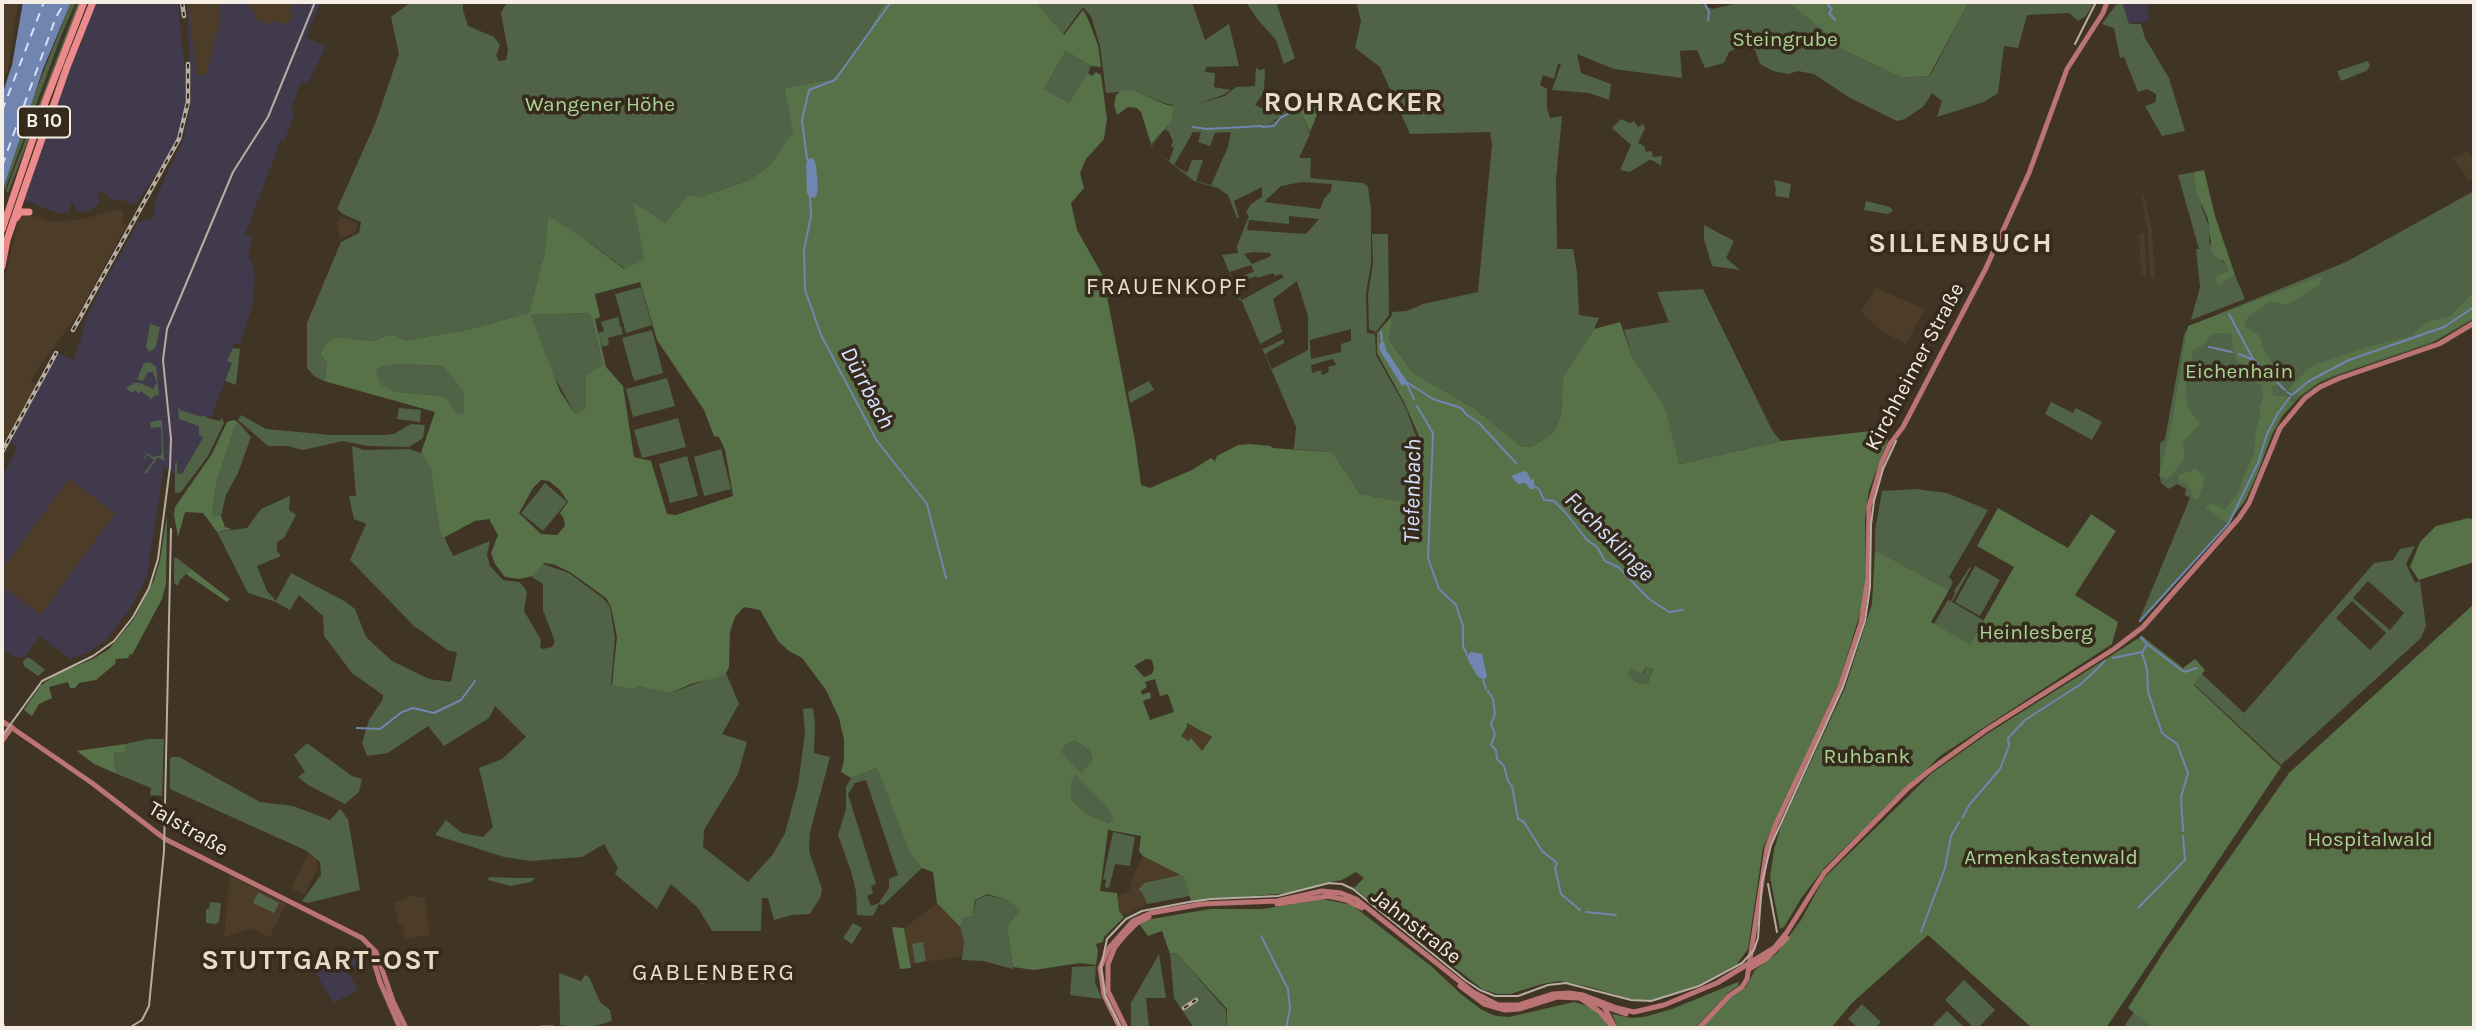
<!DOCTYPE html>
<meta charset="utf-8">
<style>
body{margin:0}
#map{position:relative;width:2476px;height:1030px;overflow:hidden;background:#403425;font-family:Karla,sans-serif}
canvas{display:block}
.frame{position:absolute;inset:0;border:4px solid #f6eee5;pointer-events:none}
</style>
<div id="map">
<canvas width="2476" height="1030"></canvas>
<div class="frame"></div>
</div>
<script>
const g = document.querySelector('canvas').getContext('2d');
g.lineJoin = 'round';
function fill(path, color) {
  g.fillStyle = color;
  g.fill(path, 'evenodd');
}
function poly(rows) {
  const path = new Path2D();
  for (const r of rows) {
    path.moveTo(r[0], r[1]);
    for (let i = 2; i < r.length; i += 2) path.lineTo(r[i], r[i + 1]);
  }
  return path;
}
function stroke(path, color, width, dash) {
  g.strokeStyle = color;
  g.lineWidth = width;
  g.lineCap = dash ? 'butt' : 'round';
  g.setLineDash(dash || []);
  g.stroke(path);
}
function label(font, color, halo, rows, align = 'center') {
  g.font = font + ' Karla,sans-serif';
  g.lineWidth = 7;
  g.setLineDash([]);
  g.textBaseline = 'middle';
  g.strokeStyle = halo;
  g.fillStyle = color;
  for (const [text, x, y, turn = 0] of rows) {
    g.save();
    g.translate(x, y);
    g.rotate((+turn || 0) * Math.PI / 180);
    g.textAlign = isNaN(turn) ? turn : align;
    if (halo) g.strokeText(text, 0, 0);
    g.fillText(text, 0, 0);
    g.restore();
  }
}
fill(poly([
 [96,2,178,2,187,92,185,111,180,132,170,154,135,205,122,200,109,199,107,194,98,192,99,204,91,210,78,213,74,203,71,201,69,213,58,213,24,200,76,49,83,44,82,35],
 [187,2,316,2,320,4,306,37,326,46,308,83,302,81,291,108,295,112,284,142,281,140,245,234,253,237,248,256,252,263,255,278,252,307,240,344,234,343,232,363,212,415,208,419,206,436,181,478,164,466,147,577,131,607,106,640,89,652,70,659,40,636,25,657,15,657,2,649,2,470,5,471,18,447,11,443,17,423,42,378,58,353,73,360,82,336,84,324,98,293,139,222,153,218,156,198,183,140,189,113,191,96],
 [2122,2,2157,2,2146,6,2150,20,2129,24],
 [359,954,362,963,348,972,358,990,334,1003,314,970]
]), '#403a4c');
fill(poly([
 [2,2,18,2,9,65,2,86],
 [188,2,219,2,219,27,206,75,197,75],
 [250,2,293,2,289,12,293,14,287,26,274,20,271,25,255,19,257,14,250,10],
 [2468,151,2474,160,2474,179,2468,180,2453,158],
 [2144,194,2152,231,2155,278,2150,278,2148,233,2141,195],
 [115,210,123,210,123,222,127,224,81,309,38,369,31,381,37,385,2,450,2,290,19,217,23,214,29,214,49,221,80,220],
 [341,217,357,223,357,227,356,232,340,239,337,222],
 [2144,233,2147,276,2141,276,2139,234],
 [1876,288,1925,309,1906,344,1882,331,1861,312],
 [69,479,115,513,41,615,2,586,2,570],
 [1186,723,1212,738,1202,751,1191,738,1188,741,1181,736,1187,728],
 [308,855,316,859,318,868,304,895,291,888],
 [1143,856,1184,877,1190,896,1147,904,1124,916,1119,911,1118,896,1129,891,1132,877],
 [230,875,286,904,269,938,251,928,224,937],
 [408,895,425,898,430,935,405,939,402,925,398,925,394,902,407,900],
 [937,903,960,927,964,941,963,956,911,964,904,928]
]), '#4d3c28');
fill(poly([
 [71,2,76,2,61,36,5,190,3,189,26,116],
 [78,2,81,2,8,193,6,191],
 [411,2,463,2,463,10,468,26,494,37,500,45,496,56,499,61,506,60,508,51,501,13,507,2,885,2,857,51,831,80,770,165,749,180,701,197,665,223,647,210,634,204,646,259,625,269,583,238,548,217,545,251,529,313,466,330,406,340,392,334,373,341,336,337,327,342,320,354,327,363,324,381,314,376,307,368,307,323,341,242,359,233,361,222,343,214,337,209,375,124,399,54,391,17],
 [1036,2,1192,2,1205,40,1229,24,1239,66,1206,67,1205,72,1215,73,1214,87,1231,90,1223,95,1200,103,1225,96,1236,87,1255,86,1256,67,1259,70,1265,69,1264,92,1255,105,1261,108,1291,105,1291,109,1267,126,1291,112,1301,112,1310,134,1299,158,1311,158,1310,178,1363,183,1368,187,1371,209,1371,263,1366,294,1367,333,1375,334,1376,355,1406,408,1416,436,1417,504,1360,494,1332,452,1294,449,1296,427,1222,255,1238,253,1237,246,1249,216,1246,212,1251,204,1262,197,1262,187,1234,201,1239,218,1237,218,1228,195,1218,188,1194,181,1154,150,1151,145,1172,121,1174,105,1167,104,1135,91,1106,93,1100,46,1091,16,1083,7,1063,34],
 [1165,129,1169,132,1173,142,1171,146,1174,148,1169,161,1154,150,1152,145],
 [1193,132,1201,132,1198,142,1210,146,1215,133,1231,132,1228,147,1211,185,1196,181,1203,160,1192,160,1187,173,1174,165],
 [1302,182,1332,184,1331,191,1324,199,1320,209,1264,202,1281,186],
 [1289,216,1319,219,1306,234,1247,230,1249,220,1289,224],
 [1253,252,1270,253,1271,256,1252,264,1244,254],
 [1251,265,1254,272,1231,279,1229,272],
 [1273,273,1275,276,1281,274,1284,277,1240,301,1234,285,1256,276,1258,278],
 [1297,281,1308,316,1308,350,1272,369,1265,354,1284,343,1284,339,1263,349,1260,344,1282,332,1273,299],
 [1351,329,1351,341,1341,344,1341,352,1311,359,1310,340],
 [1333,359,1336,365,1328,367,1329,372,1322,375,1321,370,1312,373,1311,365],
 [1246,2,1276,2,1295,58,1284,64,1276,40,1257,19],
 [1356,2,1698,2,1712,9,1743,2,1788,2,1826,33,1833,45,1902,78,1930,76,1969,2,2094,2,2086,16,2078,21,2069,13,2027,15,2018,48,2004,46,1998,93,1984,102,1937,117,1942,101,1932,93,1924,106,1905,119,1897,121,1850,98,1814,74,1798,71,1788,74,1773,71,1760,64,1755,50,1739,47,1729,52,1724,63,1705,68,1697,50,1680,51,1682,78,1614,69,1577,54,1581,73,1611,84,1609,100,1589,93,1552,90,1561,64,1558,64,1554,79,1543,75,1540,85,1547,89,1547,108,1550,118,1562,116,1556,179,1557,249,1573,249,1577,272,1579,315,1599,318,1594,329,1563,377,1561,416,1553,433,1531,447,1519,446,1475,409,1413,373,1389,340,1392,312,1407,311,1423,304,1478,292,1492,144,1490,132,1410,134,1380,67,1355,48,1361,21],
 [2118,2,2122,2,2129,24,2141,24,2145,38,2169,78,2185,131,2162,136,2145,106,2156,102,2156,94,2147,89,2138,92,2124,57,2120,58,2114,28,2102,24],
 [1066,51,1091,66,1069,103,1044,89],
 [2368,61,2370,66,2366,71,2341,81,2337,71],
 [1621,119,1630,123,1634,121,1638,127,1643,124,1645,128,1638,143,1644,146,1646,152,1652,151,1653,157,1662,156,1661,166,1654,161,1649,160,1630,172,1620,170,1631,145,1612,128],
 [2194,172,2202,208,2210,229,2209,243,2230,271,2214,277,2219,284,2235,275,2245,299,2191,320,2200,287,2196,249,2199,249,2178,175],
 [1774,180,1791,184,1789,198,1775,196,1776,189],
 [2474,191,2474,319,2432,343,2338,375,2319,383,2300,397,2284,414,2273,433,2250,489,2231,519,2206,507,2227,524,2138,623,2190,498,2185,495,2186,489,2177,484,2169,489,2161,483,2160,478,2160,443,2165,439,2184,335,2189,326,2346,262],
 [1866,201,1890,207,1893,211,1887,214,1864,210],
 [1704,225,1734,241,1726,258,1740,270,1712,266,1704,239],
 [1372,234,1388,234,1389,315,1376,332,1369,329,1368,295,1373,264],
 [641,287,652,325,626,333,615,294],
 [1703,289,1773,432,1781,441,1678,464,1665,407,1633,358,1624,330,1669,322,1657,292],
 [588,313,592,319,603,365,586,408,575,414,553,374,531,315],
 [618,317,620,325,618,326,621,326,623,334,608,338,609,345,602,347,598,333,604,331,601,322],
 [150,324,160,327,156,347,149,352,146,347],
 [652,330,663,373,634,381,622,338],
 [233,348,240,349,236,385,225,381,232,363,227,361],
 [149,362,156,366,159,396,155,395,151,399,141,391,139,394,135,390,132,393,126,388,134,383,140,383,153,389,157,383,153,372,148,372,143,381,137,379,144,363],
 [400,364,443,366,464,393,464,413,457,415,447,399,441,396,396,392,380,385,376,373,379,367],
 [667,378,675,406,633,417,626,389],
 [1149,381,1154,390,1130,403,1128,392],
 [2051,402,2073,413,2076,408,2102,422,2092,440,2045,414],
 [178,406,180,410,202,417,203,415,207,418,220,421,222,418,224,423,208,456,181,492,175,493,175,464,177,462,177,473,182,474,203,438,199,434,199,426,179,419],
 [399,408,421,410,420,422,397,419],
 [241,415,266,429,331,435,385,435,394,434,411,424,425,425,423,438,409,447,368,446,343,441,303,450,287,446,268,446,238,420],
 [678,418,686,447,642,458,634,430],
 [162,420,164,461,158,457,146,474,144,473,154,460,148,455,141,462,147,454,142,450,153,457,162,455,161,427,151,428,150,422],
 [237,421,251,437,238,473,226,495,221,516,212,515,217,480],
 [352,446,364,450,409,449,421,453,433,469,433,489,439,526,453,556,490,541,487,555,490,566,503,580,519,582,524,587,527,592,524,611,541,640,540,647,543,649,552,647,555,642,543,610,543,584,532,577,543,564,569,573,604,599,610,607,615,638,611,684,634,689,636,686,670,693,726,673,739,704,722,734,747,742,738,774,704,830,703,847,748,882,773,854,785,833,798,785,805,733,803,709,813,708,815,725,814,753,830,757,810,832,809,851,822,889,821,896,810,914,792,915,774,920,768,898,762,898,761,931,712,931,698,908,671,884,657,909,615,874,618,868,604,844,582,857,530,861,504,857,435,835,446,820,462,833,483,837,493,827,479,768,502,759,526,737,495,706,489,718,444,746,428,726,388,753,367,756,362,743,369,720,383,699,383,695,352,673,324,636,323,616,299,595,290,610,276,602,248,593,217,532,247,528,261,509,290,496,289,510,296,515,284,538,277,542,277,551,281,556,257,566,267,591,276,601,291,573,346,602,355,609,366,637,392,661,429,679,451,682,457,652,449,651,414,626,350,560,366,524,354,519,349,496,356,496],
 [721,449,731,489,704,496,694,457],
 [687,456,698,496,670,503,659,464],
 [545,483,567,502,543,531,521,513],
 [1915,489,1947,493,1988,510,1949,577,1953,582,1949,590,1875,550,1875,531,1882,491],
 [2415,546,2406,564,2415,583,2420,581,2426,626,2421,638,2281,765,2194,684,2202,674,2244,713,2374,563,2393,560,2400,549],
 [2368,581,2404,613,2390,630,2353,598],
 [2352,601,2386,633,2370,650,2336,618],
 [174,558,177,558,191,569,180,580,178,586,174,583],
 [1975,566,2000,580,1980,616,1955,602],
 [1970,567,1971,568,1952,602,1983,620,1970,644,1934,624,1948,600,1951,601,1955,593,1954,591],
 [26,658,30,658,45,670,38,676,24,666,23,662],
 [1646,667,1653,668,1648,683,1640,684,1630,677,1628,674,1632,668,1644,673],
 [148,739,164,739,162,796,150,795,151,788,117,774,114,761,115,751,124,752,125,744],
 [1075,740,1090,751,1092,762,1081,775,1062,752,1064,746],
 [307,743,352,776,362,779,359,792,345,804,308,785,298,777,305,772,294,755],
 [172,757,179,757,260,802,293,806,330,820,340,809,348,819,360,890,308,903,302,901,321,875,320,862,305,850,172,790,170,788,170,759],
 [877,768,910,852,922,868,883,905,879,904,873,916,857,915,856,891,851,871,838,835,846,809,846,787,851,778],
 [866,780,898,875,889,879,889,888,879,903,871,906,867,896,873,893,871,886,876,884,848,794,855,783],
 [1075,773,1107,807,1113,819,1108,823,1085,813,1071,799,1071,785],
 [1113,832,1135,837,1130,866,1115,864,1109,888,1105,887,1106,880,1103,879],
 [1180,875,1184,877,1190,896,1147,904,1142,892,1138,890,1144,883],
 [489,877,519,878,535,878,531,882,511,886,492,881,488,880],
 [258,892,279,903,274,913,253,903],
 [988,895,1009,901,1020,911,1007,926,1013,969,983,961,962,960,964,941,960,927,963,918,973,916,976,900],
 [210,902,221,903,219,922,215,924,206,923,206,909,209,909],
 [853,923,862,928,852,944,843,938],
 [923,942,926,961,915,963,912,944],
 [1176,953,1226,1010,1227,1028,1194,1028,1174,998,1170,954],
 [1159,954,1166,998,1146,998,1149,1028,1129,1028,1131,1026,1131,1003],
 [1096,966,1095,982,1102,999,1070,995,1072,967],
 [559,973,581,981,585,975,589,977,600,1002,610,1010,612,1021,588,1028,560,1025],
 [1964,980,1995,1010,1978,1028,1974,1028,1945,1000],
 [1862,1004,1881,1022,1875,1028,1858,1028,1848,1019],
 [1947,1011,1965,1028,1930,1028],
 [2134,1012,2153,1028,2123,1028]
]), '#506346');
fill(poly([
 [885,2,1036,2,1064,35,1083,10,1088,19,1098,45,1101,67,1091,66,1088,73,1092,76,1096,72,1101,75,1107,119,1104,139,1086,159,1080,173,1084,188,1071,203,1077,230,1103,276,1135,441,1141,485,1150,488,1192,470,1211,458,1215,461,1217,456,1238,445,1250,444,1271,446,1272,448,1332,452,1360,494,1417,504,1419,436,1405,404,1377,353,1377,333,1392,316,1389,340,1413,373,1475,409,1520,446,1531,447,1553,433,1561,416,1563,377,1594,329,1620,322,1633,358,1665,407,1679,464,1781,441,1871,431,1887,437,1888,440,1869,490,1865,519,1866,574,1863,603,1839,683,1763,848,1748,949,1737,964,1696,986,1648,1001,1630,999,1590,987,1560,981,1542,984,1510,994,1497,994,1482,989,1354,888,1364,878,1356,872,1342,880,1329,882,1289,893,1191,901,1184,877,1143,856,1139,851,1141,836,1108,830,1100,891,1117,893,1119,911,1124,917,1104,937,1103,942,1096,944,1098,951,1096,965,1080,963,1034,970,1013,967,1007,926,1020,911,1009,901,988,894,975,900,973,916,963,918,960,927,937,903,933,872,922,868,910,853,877,768,851,778,841,772,844,760,844,740,839,718,826,690,802,658,789,651,778,641,760,610,744,607,735,617,730,632,729,667,726,673,719,677,691,684,670,693,636,686,634,689,612,685,617,637,611,607,606,598,570,572,553,564,544,563,533,576,519,579,505,577,495,564,491,553,498,535,489,519,475,521,443,538,439,526,433,489,432,469,421,453,435,412,324,381,327,363,320,354,327,342,336,337,373,341,392,334,406,340,466,330,529,313,545,251,548,216,583,238,624,269,645,259,633,203,647,210,665,223,688,196,701,197,749,180,770,165,793,132,785,88,831,80,857,51],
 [1066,51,1091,66,1069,103,1044,89],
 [640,282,657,340,704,410,714,436,719,437,725,450,732,489,733,496,676,515,667,514,651,461,634,457,623,386,606,367,595,319,600,317,595,294],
 [588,313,592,319,603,365,586,376,586,408,575,414,560,391,531,315],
 [400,364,443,366,464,393,464,413,457,414,447,399,441,396,396,392,381,385,376,373,379,367],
 [541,480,549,481,560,490,568,502,560,513,564,519,565,526,557,535,541,534,519,513,533,488],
 [1146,659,1152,660,1154,668,1152,674,1144,677,1134,666],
 [1646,667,1653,669,1648,683,1640,684,1630,677,1628,674,1632,668,1642,674],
 [1155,679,1160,696,1168,694,1174,712,1150,720,1143,701,1151,698,1150,692,1142,695,1141,691,1147,687,1145,682],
 [1187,723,1212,737,1202,751,1191,738,1188,741,1181,736,1187,727],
 [1075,740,1090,751,1092,761,1081,774,1062,752,1064,746],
 [1075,774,1107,807,1113,819,1108,823,1085,813,1071,799,1071,785],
 [1788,2,1969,2,1929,76,1902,78,1833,45,1826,33],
 [1121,91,1135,91,1167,105,1174,106,1172,121,1151,144,1141,112,1137,108,1128,107,1117,115,1114,105,1116,95],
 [1302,96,1324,97,1310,132,1301,112,1296,111,1298,109],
 [2204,170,2215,216,2235,275,2219,285,2214,277,2229,271,2223,260,2217,258,2212,252,2208,219,2196,192,2194,172],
 [2319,277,2323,278,2319,285,2287,305,2271,301,2247,318,2244,326,2259,335,2264,351,2284,382,2271,387,2273,395,2282,397,2284,395,2294,403,2281,417,2271,435,2259,470,2245,501,2227,524,2205,507,2212,503,2225,510,2236,495,2254,454,2256,430,2261,415,2259,407,2263,400,2262,386,2252,380,2235,357,2231,333,2213,333,2202,346,2193,350,2186,383,2187,407,2200,424,2183,442,2185,457,2172,475,2166,479,2159,476,2173,416,2188,326],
 [2474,292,2474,317,2436,340,2323,379,2299,396,2288,390,2307,370,2317,364,2368,347,2411,336,2427,322,2451,316],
 [233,420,237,421,217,480,212,515,221,516,225,527,232,529,217,532,203,513,185,512,178,537,174,515,175,507,212,454,227,422],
 [2196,469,2205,477,2198,501,2191,496,2193,493,2186,484,2178,480,2179,475],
 [1998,508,2068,548,2091,514,2116,531,2075,595,2118,622,2112,644,1940,756,1825,867,1802,897,1784,927,1780,929,1770,877,1774,850,1781,826,1845,688,1872,604,1875,550,1949,590,1931,622,1970,644,2014,567,1977,546],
 [167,515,166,584,162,599,132,655,130,654,128,658,116,659,115,664,96,680,79,683,75,688,70,688,68,682,49,687,52,698,39,704,32,716,24,710,40,686,57,674,93,659,109,649,134,619,154,580,160,560],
 [2469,518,2474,520,2474,562,2419,580,2410,567,2420,542,2436,526],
 [191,569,230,599,227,602,186,574],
 [2474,604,2474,1028,2153,1028,2128,1008,2164,951,2289,773],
 [2142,636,2183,668,2195,659,2205,670,2194,685,2281,767,2106,1028,2032,1028,1928,935,1852,1003,1831,1028,1702,1028,1729,999,1746,987,1755,970,1777,953,1801,920,1824,878,1932,773,1987,734],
 [125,744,125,752,115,752,114,761,117,774,94,764,77,751],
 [1323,899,1352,905,1431,966,1462,995,1482,1010,1496,1016,1509,1017,1574,1002,1588,1006,1602,1016,1609,1028,1227,1028,1227,1009,1176,953,1170,954,1162,931,1148,936,1140,925,1146,920,1210,909,1263,909],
 [892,927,904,928,911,968,900,969],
 [1738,982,1739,985,1728,993,1695,1028,1618,1028,1612,1014,1631,1018,1644,1017,1672,1009]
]), '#577249');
fill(poly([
 [23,2,71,2,43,69,2,192,2,95,12,65],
 [813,158,816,165,818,190,816,197,810,198,807,193,806,166,807,159],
 [1381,342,1384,342,1386,350,1408,383,1402,386,1381,352,1379,346],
 [1524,471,1527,472,1531,480,1534,479,1534,489,1530,489,1525,483,1518,484,1511,476],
 [1471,652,1482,654,1487,676,1484,680,1477,676,1468,660,1467,656]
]), '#7085b0');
stroke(poly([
 [1704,2,1709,12,1708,20],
 [1825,2,1832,9,1829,13,1835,20],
 [1193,127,1207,129,1262,126],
 [1263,127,1274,126,1280,118,1291,112],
 [807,159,802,120,809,90,835,80,891,2],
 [810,198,811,216,804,250,805,290,821,335,877,441,927,504,946,578],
 [2229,314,2253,359,2285,390],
 [1381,332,1382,341],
 [2209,347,2232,352],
 [2239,354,2251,359],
 [1404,378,1414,399],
 [1408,383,1433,399,1461,408,1467,415,1479,423,1516,463],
 [2287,392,2292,395,2309,381,2349,360,2444,327,2474,307],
 [1417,406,1433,433,1428,558,1439,589,1456,605,1463,626,1463,646,1467,655],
 [1534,486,1539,489,1544,500,1554,501,1565,512,1587,540,1597,547,1605,561,1618,567,1649,599,1669,612,1683,610],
 [2140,621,2229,523,2258,463,2267,434,2278,413,2290,397],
 [2141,637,2147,644,2142,653,2147,669,2148,692,2162,733,2177,744,2188,773,2181,797,2183,831],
 [2147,644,2184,672,2197,668],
 [2113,658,2142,652],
 [1483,680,1486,689],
 [1488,691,1493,699,1495,714,1491,724,1495,734,1491,745,1496,750,1497,759,1504,766,1508,781,1512,786,1518,819,1524,822,1542,851,1557,863,1555,868,1561,894,1580,910],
 [357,728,380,729,402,712,413,708,434,713,461,700,475,681],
 [1962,818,1970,804,2000,769,2009,746,2008,738,2025,720,2081,684,2105,661],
 [2138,908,2185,860,2183,836],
 [1586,912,1616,915],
 [1921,932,1945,868,1951,836,1959,822],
 [1261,936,1288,989,1290,1009,1286,1028],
 [689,980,703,983,705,976]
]), '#7085b0', 2);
stroke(poly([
 [2,111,44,2],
 [2,166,56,17,65,2]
]), '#d4e2fc', 2, [9, 7]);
stroke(poly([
 [2,721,92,783,165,839,362,938,376,952,393,1001,406,1028],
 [2,741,12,727],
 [1277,904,1328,896,1346,900,1362,908],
 [369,946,380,982,400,1028],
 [1749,969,1766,959,1787,938],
 [1460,986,1484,1004,1505,1010,1519,1009,1557,997,1580,998,1600,1012,1613,1028],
 [1586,1000,1626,1014],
 [1604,1007,1614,1026],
 [2,1024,3,1028],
 [541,1028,553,1028],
 [1120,1028,1104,995,1100,968,1109,948,1133,921,1151,913,1202,904,1277,901,1322,891,1341,893,1356,899,1473,992,1498,1005,1519,1005,1553,994,1569,993,1583,995,1617,1008,1634,1012,1664,1005,1717,983,1774,948,1787,932,1824,873,1908,788,1930,770,1986,730,2114,649,2143,627,2239,518,2249,503,2280,428,2305,398,2320,387,2340,378,2439,344,2474,323],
 [1126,1028,1108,991,1108,964,1115,947,1126,934,1137,923,1149,917],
 [1699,1028,1729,996,1742,987,1747,979,1767,848,1776,824,1840,687,1861,623,1868,578,1869,507,1882,462,1890,444,1903,427,1986,268,2029,173,2067,69,2103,13,2107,2]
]), '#ba7474', 5);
stroke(poly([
 [16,218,20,212,29,212],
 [2,230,46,100,84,2],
 [2,266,7,240,25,187,67,67,93,2]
]), '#ed8b8c', 7);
stroke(poly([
 [2075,44,2096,2],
 [2,736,42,681,93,656,114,641,133,617,149,588,158,559,170,467,171,439,163,360,167,329,233,172,268,117,315,2],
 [1768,884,1777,932],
 [129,1028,142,1020,149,1006,164,851,171,529],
 [1121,1028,1105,996,1101,967,1107,939,1126,919,1142,911,1189,902,1211,899,1278,896,1329,883,1342,884,1353,889,1465,980,1480,990,1495,996,1518,996,1548,985,1566,983,1631,1000,1651,1001,1699,986,1742,963,1754,950,1758,938,1762,882,1771,845,1843,687,1865,621,1870,587,1871,525,1874,501,1883,469,1896,441]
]), '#b7ada2', 2);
const rail = poly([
 [182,2,184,16],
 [73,330,179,139,188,102,188,64],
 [2,452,56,353],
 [1184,1008,1196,1000]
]);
stroke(rail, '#b7ada2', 4.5);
stroke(rail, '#362a1c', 2, [5]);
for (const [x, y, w] of [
 [44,122,52]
]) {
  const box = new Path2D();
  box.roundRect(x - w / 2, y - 15.5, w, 31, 5);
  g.fillStyle = '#362a1c';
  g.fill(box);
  stroke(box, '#f6eee5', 2);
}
label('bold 19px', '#f6eee5', null, [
 ["B 10",44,122]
]);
label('21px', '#a9d493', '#362a1c', [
 ["Steingrube",1785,40],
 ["Wangener Höhe",600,105],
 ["Eichenhain",2239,372],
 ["Heinlesberg",2036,633],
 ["Ruhbank",1867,757],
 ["Hospitalwald",2370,840],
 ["Armenkastenwald",2051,858]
]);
label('21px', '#f6eee5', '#362a1c', [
 ["Kirchheimer Straße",1915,367,-62],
 ["Talstraße",188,829,30],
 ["Jahnstraße",1416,927,38]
]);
label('italic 23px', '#d4e2fc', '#362a1c', [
 ["Dürrbach",867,388,62],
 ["Tiefenbach",1413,491,-89],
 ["Fuchsklinge",1609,537,45]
]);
g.letterSpacing = '2px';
label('24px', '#eadac8', '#362a1c', [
 ["FRAUENKOPF",1167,287],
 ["GABLENBERG",714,973]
]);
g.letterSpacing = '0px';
g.letterSpacing = '2px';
label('bold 28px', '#eadac8', '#362a1c', [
 ["ROHRACKER",1354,103],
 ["SILLENBUCH",1961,244],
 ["STUTTGART-OST",321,961]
]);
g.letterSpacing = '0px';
</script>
